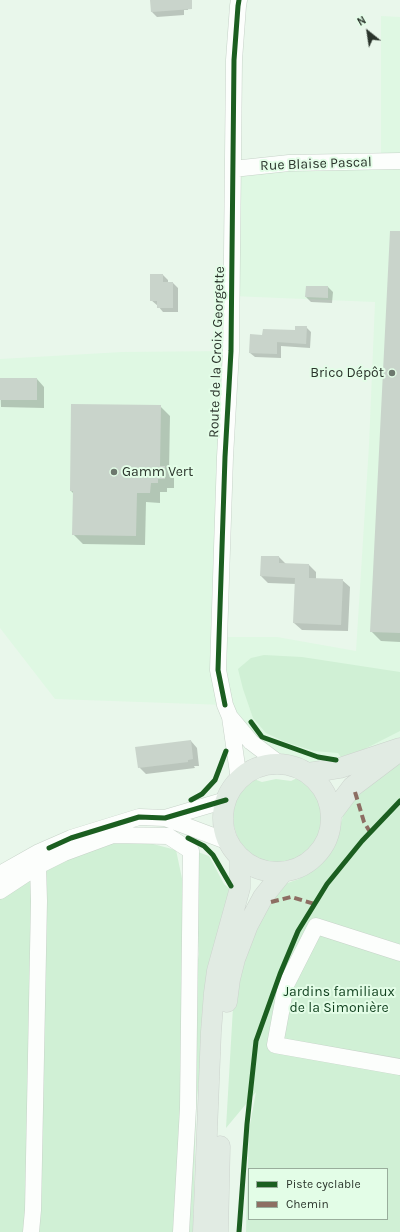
<!DOCTYPE html>
<meta charset="utf-8">
<style>
body{margin:0}
#map{position:relative;width:400px;height:1232px;overflow:hidden;background:#e9f7eb;font-family:Karla,sans-serif}
canvas{display:block}
.legend{position:absolute;left:248px;top:1168px;width:140px;height:52px;box-sizing:border-box;background:#e3fde7;border:1px solid #99ad9c;margin:0;padding:5px 7px;list-style:none;font-size:12px;color:#2a342b}
.legend li{display:flex;align-items:center;gap:8px;height:20px}
.legend b{width:20px;border:1px solid #99ad9c}
.north{position:absolute;left:348px;top:12px;width:40px;height:40px;-webkit-text-stroke:3px #e3fde7;paint-order:stroke;rotate:330deg;font-size:11px;font-weight:700;line-height:16px;text-align:center;color:#2a342b}
.north::after{content:'';display:block;margin:auto;width:14px;height:18px;background:#2a342b;clip-path:polygon(50% 0,100% 100%,50% 72%,0 100%)}
</style>
<div id="map">
<canvas width="400" height="1232"></canvas>
<ul class="legend">
<li><b style="height:5px;background:#1b5e20"></b>Piste cyclable</li>
<li><b style="height:5px;background:#8d6e63"></b>Chemin</li>
</ul>
<div class="north">N</div>
</div>
<script>
const g = document.querySelector('canvas').getContext('2d');
g.lineJoin = 'round';
function fill(path, color) {
  g.fillStyle = color;
  g.fill(path, 'evenodd');
}
function poly(rows) {
  const path = new Path2D();
  for (const r of rows) {
    if (r.length === 3) {
      path.moveTo(r[0] + r[2], r[1]);
      path.arc(r[0], r[1], r[2], 0, 2 * Math.PI);
      continue;
    }
    path.moveTo(r[0], r[1]);
    for (let i = 2; i < r.length; i += 2) path.lineTo(r[i], r[i + 1]);
  }
  return path;
}
function stroke(path, color, width, dash) {
  g.strokeStyle = color;
  g.lineWidth = width;
  g.lineCap = dash ? 'butt' : 'round';
  g.setLineDash(dash || []);
  g.stroke(path);
}
function label(font, color, halo, rows, align = 'center') {
  g.font = font + ' Karla,sans-serif';
  g.lineWidth = 4;
  g.setLineDash([]);
  g.textBaseline = 'middle';
  g.strokeStyle = halo;
  g.fillStyle = color;
  for (const [text, x, y, turn = 0] of rows) {
    g.save();
    g.translate(x, y);
    g.rotate((+turn || 0) * Math.PI / 180);
    g.textAlign = isNaN(turn) ? turn : align;
    if (halo) g.strokeText(text, 0, 0);
    g.fillText(text, 0, 0);
    g.restore();
  }
}
fill(poly([
 [381,16,400,17,400,739,317,765,267,749,225,705,55,699,0,628,0,359,122,352,231,351,219,637,277,637,356,651,369,445,375,302,232,296,233,169,381,162]
]), '#dff8e3');
fill(poly([
 [264,655,302,657,400,672,400,731,343,760,338,753,314,751,285,742,266,733,253,718,243,689,238,669,251,658],
 [400,761,400,1232,246,1232,249,1130,256,1092,226,1128,234,990,243,951,279,886,299,879,321,864,334,848,348,798],
 [249,1169,387,1169,387,1219,249,1219],
 [299,777,308,785,316,795,321,810,322,826,316,840,306,852,296,858,283,862,270,862,257,858,246,850,238,839,234,826,233,813,236,800,244,788,254,779,262,782,276,779,291,781],
 [111,833,176,850,199,959,195,851,209,856,224,884,233,892,209,978,196,1109,193,1232,0,1232,0,884]
]), '#d0f0d5');
fill(poly([
 [153,0,187,0,188,10,184,10,184,15,157,17,152,12],
 [400,233,400,642,381,641,371,631],
 [163,275,168,280,168,283,173,283,178,288,178,312,163,312,158,306,151,300],
 [328,287,333,292,332,303,311,302,306,297],
 [306,327,311,332,310,348,281,346,281,358,255,357,250,353,263,336,295,331],
 [0,379,37,379,44,387,44,408,1,407],
 [160,406,170,416,169,471,174,476,174,488,167,488,167,492,160,492,160,503,146,502,145,545,83,544,73,534,74,494,71,491],
 [262,557,279,557,286,564,309,565,316,572,316,579,342,580,350,587,348,631,302,630,294,623,296,584,268,583,261,576],
 [191,741,197,748,199,766,194,766,195,768,146,774,139,767]
]), '#0003');
fill(poly([
 [150,0,192,0,192,9,151,12],
 [390,231,400,231,400,633,370,632],
 [150,274,163,274,163,282,173,282,173,308,157,308,157,301,150,301],
 [306,286,328,286,328,298,305,297],
 [295,326,307,326,306,344,277,342,277,354,249,353,250,334,262,335,263,329,295,330],
 [0,378,37,378,37,400,0,400],
 [71,404,161,405,160,466,165,466,165,479,158,479,158,483,151,483,150,493,137,493,136,536,72,535,73,491,70,491],
 [261,556,279,556,279,563,309,564,309,578,343,579,341,625,293,623,295,578,260,576],
 [191,740,193,759,188,760,188,762,138,768,135,747]
]), '#c9d4cb');
const minor = poly([
 [239,0,238,6,234,60,231,351,225,457,218,670,225,705,230,717,239,780],
 [233,169,289,163,400,161],
 [230,717,251,742,280,764],
 [165,818,229,842],
 [0,874,39,852,71,838,139,817,165,818,226,800],
 [0,891,38,866,64,853,113,835,168,836,191,851,188,1108,181,1232],
 [400,953,316,926,286,985,275,1045,400,1067],
 [31,1232,33,1210,39,901,38,866]
]);
const major = poly([
 [277,818,54],
 [307,773,322,771,340,768,400,748],
 [331,815,352,787,393,756],
 [227,1002,230,979,235,959,248,925,263,897,283,872],
 [203,1232,211,1032,214,993,217,971,240,888,240,857],
 [218,1232,220,1146]
]);
stroke(minor, '#c7d3c9', 17);
stroke(major, '#ccd3cd', 21);
stroke(minor, '#fcfefc', 16);
stroke(major, '#e1ebe3', 20);
stroke(poly([
 [355,792,364,822,370,832],
 [271,902,291,897,315,904]
]), '#8d6e63', 4, [8, 4]);
stroke(poly([
 [225,705,218,670,219,638,225,457,231,351,234,60,238,6,239,0],
 [251,722,262,737,318,757,336,760],
 [191,800,202,794,215,780,226,751],
 [188,838,204,846,213,855,231,886],
 [49,848,71,838,139,817,165,818,226,800],
 [239,1232,247,1124,256,1041,280,974,298,931,327,884,362,841,400,801]
]), '#1b5e20', 5);
for (const [x, y, r, color] of [
 [392,373,4,"#6d786e"],
 [114,472,4,"#6d786e"]
]) {
  const dot = new Path2D();
  dot.arc(x, y, r, 0, 2 * Math.PI);
  g.fillStyle = color;
  g.fill(dot);
  stroke(dot, '#e3fde7', 1.5);
}
label('14px', '#2a342b', '#e3fde7', [
 ["Rue Blaise Pascal",316,164,-2],
 ["Route de la Croix Georgette",217,352,-88]
]);
label('14px', '#2a342b', '#e3fde7', [
 ["Brico Dépôt",384,373],
 ["Gamm Vert",122,472,"left"]
], 'right');
label('14px', '#0e3e1c', '#e3fde7', [
 ["Jardins familiaux",339,992],
 ["de la Simonière",339,1008]
]);
</script>
